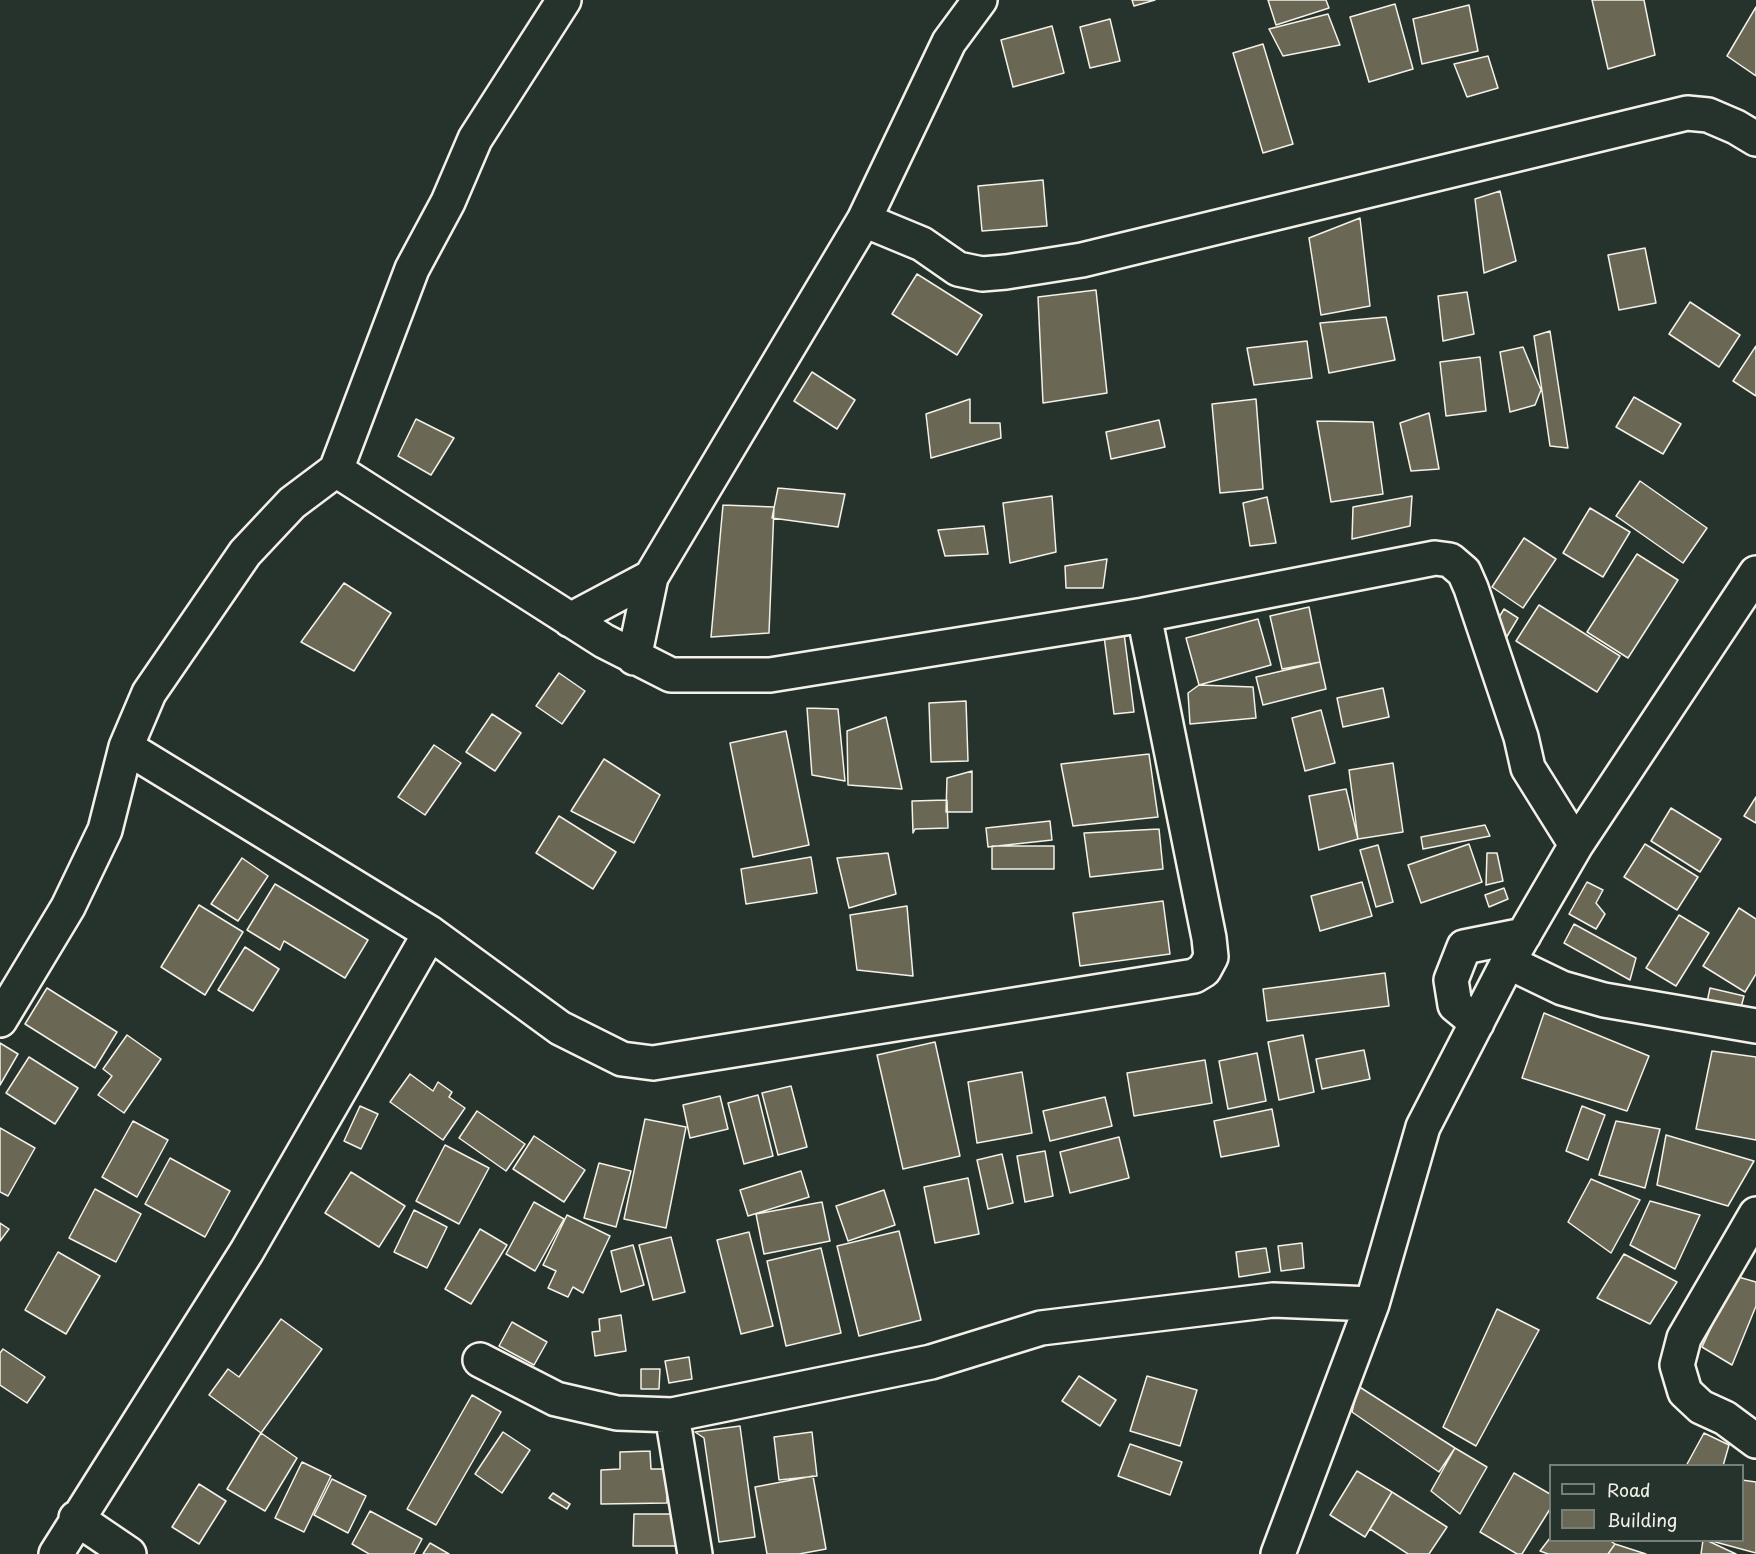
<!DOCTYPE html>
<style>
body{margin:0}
#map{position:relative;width:1756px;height:1554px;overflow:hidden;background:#26332d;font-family:"Playpen Sans",sans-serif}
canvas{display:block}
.legend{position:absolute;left:1549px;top:1464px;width:195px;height:78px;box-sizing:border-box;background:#26332d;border:2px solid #787f78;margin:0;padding:8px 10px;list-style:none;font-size:18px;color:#f4f1e8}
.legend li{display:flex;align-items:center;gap:12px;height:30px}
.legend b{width:30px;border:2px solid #787f78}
</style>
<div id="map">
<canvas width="1756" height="1554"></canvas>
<ul class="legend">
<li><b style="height:8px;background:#26332d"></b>Road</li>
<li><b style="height:16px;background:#6a6854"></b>Building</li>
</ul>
</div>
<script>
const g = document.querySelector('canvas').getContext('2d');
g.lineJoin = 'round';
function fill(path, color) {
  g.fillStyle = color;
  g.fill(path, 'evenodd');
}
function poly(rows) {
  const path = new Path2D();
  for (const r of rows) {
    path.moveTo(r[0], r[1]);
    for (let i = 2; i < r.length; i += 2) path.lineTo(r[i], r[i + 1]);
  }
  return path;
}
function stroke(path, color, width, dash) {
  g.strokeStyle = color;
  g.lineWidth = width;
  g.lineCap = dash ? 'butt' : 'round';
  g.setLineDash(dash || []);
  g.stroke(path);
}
const building = poly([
 [1132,0,1155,0,1134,6,1132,0],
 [1268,0,1326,0,1329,8,1276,25,1268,0],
 [1592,0,1644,0,1655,55,1608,69,1592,0],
 [1395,4,1413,69,1369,82,1350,17,1395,4],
 [1469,5,1478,51,1422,64,1413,19,1469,5],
 [1756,7,1756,76,1727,56,1756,7],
 [1328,14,1340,45,1283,56,1269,29,1328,14],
 [1110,19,1120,61,1090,68,1080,27,1110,19],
 [1052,26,1064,73,1013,87,1001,40,1052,26],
 [1263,44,1293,144,1263,153,1233,53,1263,44],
 [1488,56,1498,88,1467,97,1454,64,1488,56],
 [1043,180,1047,226,982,231,978,186,1043,180],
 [1500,191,1516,261,1484,273,1475,199,1500,191],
 [1360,218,1370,306,1321,315,1309,238,1360,218],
 [1645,248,1656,303,1619,310,1608,255,1645,248],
 [917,274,982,315,957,355,892,314,917,274],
 [1096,290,1107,393,1043,403,1038,297,1096,290],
 [1467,292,1474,334,1443,341,1438,296,1467,292],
 [1690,302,1740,335,1719,367,1669,334,1690,302],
 [1386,317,1395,360,1329,373,1320,323,1386,317],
 [1550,331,1568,448,1550,446,1534,336,1550,331],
 [1307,341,1312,378,1254,385,1247,348,1307,341],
 [1756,346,1756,396,1733,381,1756,346],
 [1523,347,1541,390,1535,405,1510,412,1500,352,1523,347],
 [1480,357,1486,411,1446,416,1440,362,1480,357],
 [812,372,855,400,837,429,794,401,812,372],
 [1634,397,1681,424,1663,454,1616,427,1634,397],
 [970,399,970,423,1000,423,1001,438,931,458,926,414,970,399],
 [1256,399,1263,489,1220,493,1212,404,1256,399],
 [1429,413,1439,469,1411,471,1400,423,1429,413],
 [416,419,454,438,431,475,398,456,416,419],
 [1159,420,1165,447,1111,459,1106,432,1159,420],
 [1317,421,1373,422,1383,494,1331,502,1317,421],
 [1640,481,1707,528,1683,563,1616,516,1640,481],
 [778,488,845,494,838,527,772,518,778,488],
 [1052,496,1056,552,1010,563,1003,503,1052,496],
 [1412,496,1410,526,1352,539,1353,507,1412,496],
 [1267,497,1276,543,1250,546,1243,503,1267,497],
 [723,505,774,507,769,633,711,637,723,505],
 [1590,508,1630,532,1603,577,1563,553,1590,508],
 [984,526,988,554,945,556,938,530,984,526],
 [1524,538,1556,559,1523,608,1492,587,1524,538],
 [1637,554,1678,580,1628,658,1587,632,1637,554],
 [1107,559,1103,588,1066,588,1065,566,1107,559],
 [344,583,391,613,354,671,301,642,344,583],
 [1539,605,1620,656,1597,692,1516,641,1539,605],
 [1309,607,1320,662,1282,669,1270,616,1309,607],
 [1504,609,1518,618,1506,638,1492,629,1504,609],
 [1258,619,1271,665,1199,685,1186,638,1258,619],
 [1124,633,1134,712,1114,714,1104,636,1124,633],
 [1320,662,1326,689,1263,705,1256,677,1320,662],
 [559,673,585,691,562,724,536,706,559,673],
 [1199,685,1253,687,1256,718,1190,724,1188,693,1199,685],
 [1383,688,1389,717,1343,727,1337,698,1383,688],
 [966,701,968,761,931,762,929,703,966,701],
 [807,708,838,709,845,781,812,775,807,708],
 [1321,710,1335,763,1305,771,1292,718,1321,710],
 [492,714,521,733,495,771,466,752,492,714],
 [886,717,902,789,848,785,847,731,886,717],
 [786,731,809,845,753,857,730,743,786,731],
 [434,745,461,763,425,815,398,797,434,745],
 [1149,754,1158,817,1073,826,1061,764,1149,754],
 [604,759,660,795,634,843,571,811,604,759],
 [1393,763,1403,832,1358,839,1349,770,1393,763],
 [972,771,972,812,946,812,947,778,972,771],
 [1346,789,1358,839,1319,850,1309,796,1346,789],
 [1756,797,1756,823,1744,816,1756,797],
 [947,800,948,828,915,829,913,833,912,801,947,800],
 [1671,808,1721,839,1700,872,1651,841,1671,808],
 [559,816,616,852,593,889,536,853,559,816],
 [1050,821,1052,840,988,847,986,828,1050,821],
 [1485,825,1490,836,1423,849,1421,837,1485,825],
 [1159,829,1163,869,1090,877,1084,833,1159,829],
 [1469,844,1482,882,1421,903,1408,865,1469,844],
 [1645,844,1698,877,1677,910,1624,877,1645,844],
 [1378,845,1393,902,1376,907,1360,850,1378,845],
 [992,846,1054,846,1054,869,992,869,992,846],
 [888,853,896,894,849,908,837,858,888,853],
 [1487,853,1497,853,1503,881,1486,885,1487,853],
 [811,857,817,893,746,904,741,869,811,857],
 [242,858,268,876,238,921,211,904,242,858],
 [1362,882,1372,916,1320,931,1311,896,1362,882],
 [1587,882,1603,890,1596,903,1605,914,1596,929,1569,914,1587,882],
 [275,884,368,940,345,978,284,941,280,950,247,930,275,884],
 [1504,888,1508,899,1489,907,1485,895,1504,888],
 [1163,901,1170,954,1080,966,1073,913,1163,901],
 [199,905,243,932,205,995,161,967,199,905],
 [907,906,913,976,857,970,850,915,907,906],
 [1739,908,1756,919,1756,974,1745,992,1703,966,1739,908],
 [1679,915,1709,933,1676,986,1646,968,1679,915],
 [1574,924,1636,958,1630,980,1564,943,1574,924],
 [245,947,279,969,253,1011,218,990,245,947],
 [1385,973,1389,1006,1267,1021,1263,989,1385,973],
 [47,988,117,1032,95,1068,25,1024,47,988],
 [1710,988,1744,996,1739,1015,1706,1007,1710,988],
 [1544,1013,1649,1056,1627,1111,1522,1078,1544,1013],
 [127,1035,161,1059,124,1113,98,1095,112,1076,103,1069,127,1035],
 [1303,1035,1314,1092,1279,1100,1268,1042,1303,1035],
 [935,1042,960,1156,903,1169,877,1055,935,1042],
 [0,1043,18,1054,0,1085,0,1043],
 [1364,1050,1370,1079,1322,1089,1316,1059,1364,1050],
 [1712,1051,1756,1057,1756,1140,1696,1129,1712,1051],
 [1257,1053,1266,1101,1228,1109,1219,1061,1257,1053],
 [29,1057,78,1088,55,1124,6,1093,29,1057],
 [1205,1060,1212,1103,1134,1116,1127,1073,1205,1060],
 [1022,1072,1032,1133,977,1143,968,1082,1022,1072],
 [410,1074,433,1091,438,1082,452,1092,449,1097,465,1108,443,1140,390,1102,410,1074],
 [791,1086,807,1147,778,1155,762,1093,791,1086],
 [758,1095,773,1156,744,1164,728,1103,758,1095],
 [720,1096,728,1129,690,1138,683,1105,720,1096],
 [1105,1097,1112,1126,1050,1141,1043,1111,1105,1097],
 [360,1106,378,1114,361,1149,344,1141,360,1106],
 [1582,1106,1605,1115,1588,1160,1566,1151,1582,1106],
 [1272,1109,1279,1146,1221,1157,1214,1121,1272,1109],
 [477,1111,525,1144,506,1171,459,1138,477,1111],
 [645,1119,686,1127,666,1228,624,1219,645,1119],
 [133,1121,168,1140,137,1197,102,1177,133,1121],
 [1616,1121,1660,1129,1645,1188,1599,1175,1616,1121],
 [0,1128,35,1148,8,1196,0,1192,0,1128],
 [1666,1135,1754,1161,1728,1206,1657,1185,1666,1135],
 [534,1136,585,1170,564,1202,513,1169,534,1136],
 [1119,1137,1129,1178,1070,1193,1060,1152,1119,1137],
 [445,1145,489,1168,459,1224,416,1201,445,1145],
 [1045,1151,1053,1196,1025,1202,1017,1156,1045,1151],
 [1002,1154,1013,1203,988,1209,977,1160,1002,1154],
 [170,1158,230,1191,205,1237,145,1204,170,1158],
 [599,1163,631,1171,616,1227,584,1218,599,1163],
 [801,1171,809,1197,748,1216,740,1190,801,1171],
 [351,1172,405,1206,379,1247,325,1213,351,1172],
 [968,1178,979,1234,935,1243,924,1187,968,1178],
 [1591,1179,1640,1200,1611,1253,1568,1222,1591,1179],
 [95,1189,141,1214,116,1262,69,1238,95,1189],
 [884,1190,895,1225,848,1241,836,1206,884,1190],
 [1650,1201,1700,1215,1675,1269,1630,1245,1650,1201],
 [534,1202,564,1219,535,1271,506,1254,534,1202],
 [822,1202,830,1241,764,1254,756,1214,822,1202],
 [414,1210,447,1227,427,1268,394,1252,414,1210],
 [567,1215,610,1236,583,1293,573,1287,568,1297,548,1288,556,1271,543,1265,567,1215],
 [0,1223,9,1229,0,1241,0,1223],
 [480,1229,507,1245,471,1304,445,1289,480,1229],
 [899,1231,921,1320,859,1336,837,1246,899,1231],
 [749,1232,773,1326,741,1334,717,1240,749,1232],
 [671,1237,685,1292,653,1300,639,1245,671,1237],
 [1302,1243,1304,1268,1281,1271,1278,1246,1302,1243],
 [633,1245,644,1285,621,1292,611,1251,633,1245],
 [821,1248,841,1333,786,1346,767,1261,821,1248],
 [1266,1248,1270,1272,1239,1277,1236,1252,1266,1248],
 [58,1252,100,1276,66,1334,25,1310,58,1252],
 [1624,1254,1677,1282,1650,1324,1597,1298,1624,1254],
 [1735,1276,1756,1282,1756,1306,1732,1365,1702,1347,1735,1276],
 [1497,1309,1539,1330,1476,1446,1443,1427,1497,1309],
 [621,1315,626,1351,595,1356,592,1332,600,1331,599,1319,621,1315],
 [281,1319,322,1349,261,1433,209,1395,228,1369,239,1377,281,1319],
 [512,1322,547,1342,534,1365,499,1346,512,1322],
 [3,1349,45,1377,27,1403,0,1385,0,1353,3,1349],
 [689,1357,692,1379,669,1383,665,1361,689,1357],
 [641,1369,660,1369,659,1389,641,1389,641,1369],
 [1079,1376,1116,1400,1100,1426,1062,1401,1079,1376],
 [1147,1376,1197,1390,1180,1446,1130,1431,1147,1376],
 [1358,1386,1455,1448,1439,1472,1352,1412,1358,1386],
 [472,1395,501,1412,436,1525,407,1509,472,1395],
 [740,1426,755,1537,719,1542,704,1438,695,1432,740,1426],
 [503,1432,530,1450,502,1493,475,1474,503,1432],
 [812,1432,817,1476,779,1480,774,1437,812,1432],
 [261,1433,297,1458,265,1511,227,1489,261,1433],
 [1704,1433,1729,1445,1723,1466,1686,1466,1704,1433],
 [1130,1444,1182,1462,1170,1495,1118,1476,1130,1444],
 [1455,1448,1487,1467,1460,1514,1431,1491,1455,1448],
 [650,1451,651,1469,667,1469,667,1503,601,1504,601,1470,620,1469,620,1452,650,1451],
 [302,1462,331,1476,304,1532,275,1518,302,1462],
 [1357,1471,1392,1492,1365,1537,1330,1515,1357,1471],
 [1514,1473,1550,1494,1550,1509,1522,1554,1517,1554,1480,1532,1514,1473],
 [813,1476,826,1549,799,1554,767,1554,755,1487,813,1476],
 [332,1479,366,1496,348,1533,314,1515,332,1479],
 [1742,1480,1756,1482,1756,1553,1708,1540,1742,1540,1742,1480],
 [199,1484,226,1501,199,1544,172,1527,199,1484],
 [1392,1492,1447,1527,1429,1554,1408,1554,1370,1529,1392,1492],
 [553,1493,570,1504,567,1509,549,1498,553,1493],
 [370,1511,422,1539,414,1554,369,1554,352,1544,370,1511],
 [634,1514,678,1514,678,1546,633,1546,634,1514],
 [1550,1538,1550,1540,1609,1540,1615,1544,1608,1554,1548,1554,1540,1551,1550,1538],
 [1703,1540,1706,1540,1736,1554,1701,1554,1703,1540],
 [430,1543,449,1554,423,1554,430,1543],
 [1615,1544,1646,1554,1608,1554,1615,1544]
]);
fill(building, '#6a6854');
stroke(building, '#f4f1e8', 1.5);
const minor = poly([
 [864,220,922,244,958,269,982,274,1006,272,1082,260,1687,113,1708,115,1736,127,1756,139],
 [336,470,604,641,671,675,770,675,1144,615,1435,558,1450,560,1464,572,1471,588,1521,737,1528,768,1576,845],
 [570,620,651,577,864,220,949,42,980,0],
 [634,658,651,577],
 [126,747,430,933,560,1028,622,1059,653,1063,1194,976,1204,970,1211,957,1209,938,1144,615],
 [1508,962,1562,988,1604,1000,1756,1026],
 [0,1020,68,907,105,830,126,747,149,693,245,553,292,503,336,470,412,269,448,202,475,139,564,0],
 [1477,1023,1455,1005,1451,980,1464,947,1524,935],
 [1756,1214,1684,1338,1677,1365,1685,1392,1701,1407,1725,1418,1756,1441],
 [480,1360,556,1399,617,1413,672,1415,931,1362,1041,1328,1273,1300,1372,1304],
 [672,1415,695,1554],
 [76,1518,129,1554],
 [56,1554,247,1251,430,933],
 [1278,1554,1372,1304,1423,1127,1508,962,1576,845,1756,573]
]);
stroke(minor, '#f4f1e8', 38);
stroke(minor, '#26332d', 33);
</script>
